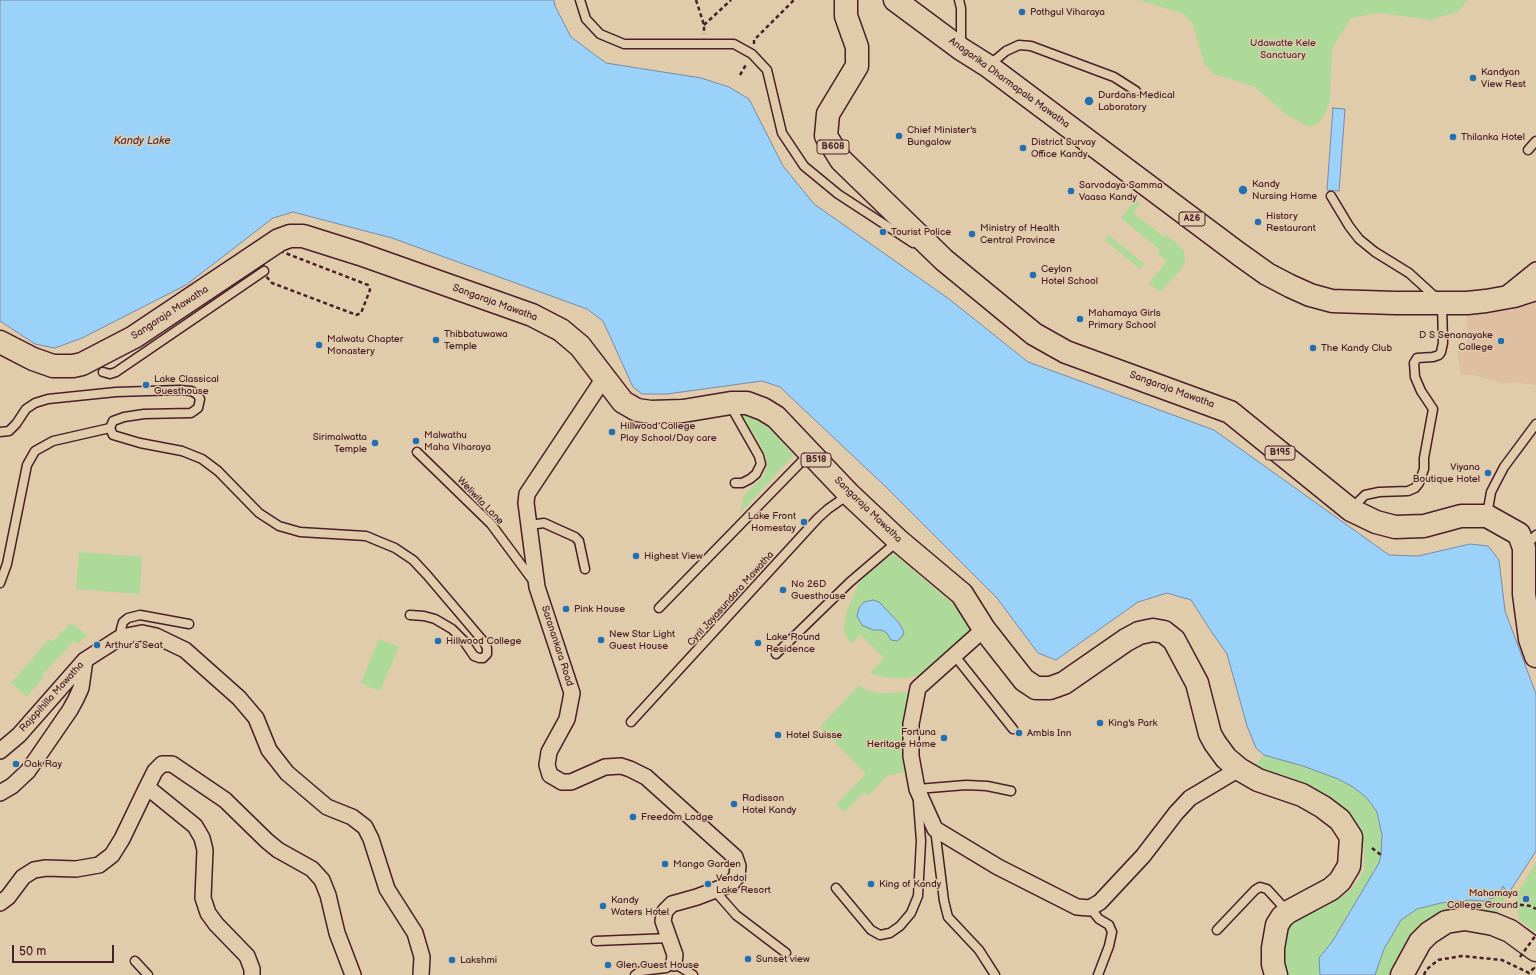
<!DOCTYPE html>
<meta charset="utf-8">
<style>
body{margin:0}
#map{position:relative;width:1536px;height:975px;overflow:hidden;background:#e0cbaa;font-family:"Balsamiq Sans",sans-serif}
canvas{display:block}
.scale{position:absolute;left:12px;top:945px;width:102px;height:18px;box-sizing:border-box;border:2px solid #4a1f2b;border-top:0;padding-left:5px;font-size:12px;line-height:14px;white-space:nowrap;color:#4a1f2b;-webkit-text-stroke:3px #e0cbaa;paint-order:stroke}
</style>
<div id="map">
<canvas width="1536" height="975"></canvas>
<div class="scale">50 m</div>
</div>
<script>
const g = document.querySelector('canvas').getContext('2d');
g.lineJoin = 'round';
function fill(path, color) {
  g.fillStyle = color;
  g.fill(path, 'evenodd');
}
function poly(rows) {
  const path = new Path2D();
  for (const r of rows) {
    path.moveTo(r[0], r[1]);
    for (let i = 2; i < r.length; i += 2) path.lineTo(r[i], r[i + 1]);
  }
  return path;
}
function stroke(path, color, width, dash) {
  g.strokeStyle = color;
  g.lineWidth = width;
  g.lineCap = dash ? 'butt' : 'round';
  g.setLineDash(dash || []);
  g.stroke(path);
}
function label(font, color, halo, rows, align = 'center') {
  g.font = font + ' "Balsamiq Sans",sans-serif';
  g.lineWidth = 3;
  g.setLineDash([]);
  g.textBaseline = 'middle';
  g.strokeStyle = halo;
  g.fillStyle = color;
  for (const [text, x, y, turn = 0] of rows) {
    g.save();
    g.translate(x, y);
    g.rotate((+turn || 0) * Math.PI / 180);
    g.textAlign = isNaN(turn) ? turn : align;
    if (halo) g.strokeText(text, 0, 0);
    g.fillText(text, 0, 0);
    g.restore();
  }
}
fill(poly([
 [1536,297,1536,385,1511,382,1503,384,1474,375,1461,375,1457,350,1467,348,1467,307]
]), '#debfa2');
fill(poly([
 [1139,0,1467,0,1459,11,1431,20,1379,13,1351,18,1332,48,1330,100,1326,112,1318,124,1308,127,1283,112,1255,87,1214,74,1204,63,1193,24,1184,14],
 [1135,200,1140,204,1133,213,1164,237,1166,235,1180,246,1184,252,1185,261,1182,268,1160,292,1149,283,1167,261,1158,254,1160,250,1121,218],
 [1109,235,1144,264,1140,269,1105,240],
 [746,413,773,431,794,455,740,513,744,495,764,476,767,466,766,456,759,442,743,418,742,414],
 [79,552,142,557,140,594,76,589],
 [893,553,972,620,971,630,931,670,916,676,906,678,887,678,870,673,884,658,861,635,851,644,846,637,844,628,846,614,859,582],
 [71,623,87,635,79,643,74,641,42,675,44,677,27,697,11,683,49,639,52,642],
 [379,639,399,647,380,691,361,683],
 [859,685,868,691,879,693,913,692,908,771,887,776,868,796,865,792,844,812,836,805,866,774,820,727],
 [1264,755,1322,772,1353,787,1367,798,1377,812,1380,823,1382,844,1379,863,1332,942,1319,958,1320,975,1283,975,1285,929,1306,913,1330,903,1349,891,1359,879,1364,870,1364,854,1362,838,1348,815,1335,802,1303,786,1253,768],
 [1536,863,1536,932,1519,920,1517,894],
 [1503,886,1508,894,1493,918,1467,912,1393,975,1375,975,1384,949,1401,920,1417,909,1441,903,1470,900,1484,901]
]), '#adda98');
const water = poly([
 [0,0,554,0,555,6,571,37,606,63,701,78,729,87,749,99,783,166,814,204,949,299,1028,362,1214,430,1389,555,1418,556,1470,544,1488,546,1499,560,1505,611,1536,694,1536,851,1508,894,1503,886,1500,894,1493,898,1484,901,1470,900,1441,903,1417,909,1401,920,1384,949,1375,975,1320,975,1319,958,1332,942,1379,863,1381,855,1382,835,1377,812,1367,798,1353,787,1338,779,1303,766,1264,755,1256,748,1247,726,1227,654,1213,634,1191,600,1167,593,1138,602,1056,660,1038,653,997,598,886,487,780,387,762,381,667,394,642,394,633,387,603,321,587,309,392,238,293,212,273,218,186,285,82,338,55,348,35,344,0,321,0,0],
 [1333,108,1345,109,1339,191,1327,190,1333,108],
 [873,600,879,602,899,623,904,632,902,637,897,641,891,640,887,633,881,630,873,630,862,625,857,616,859,608,864,602,873,600]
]);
fill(water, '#9ad2f9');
stroke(water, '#7a8aa7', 1);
const service = poly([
 [580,0,586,19,600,34,624,44,734,44,752,54,767,70,782,133,804,166,838,194,913,243],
 [959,0,961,8,961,46],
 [988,66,1006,51,1019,45,1031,46,1114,77,1136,91],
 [1528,150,1536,141],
 [1331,196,1349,226,1359,239,1375,252,1409,273,1442,303,1443,343,1441,352,1439,355,1433,357,1417,358,1414,363,1415,377,1421,391,1433,409,1424,458,1424,469,1419,483,1415,488,1408,491,1379,492,1365,495,1352,508],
 [103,372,110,374,116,372,264,271],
 [731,404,734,412,759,456,761,464,756,474,750,479,742,483,735,483],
 [0,432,9,431,16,424,26,409,35,403,48,399,116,392,180,390,191,391,197,394,200,399,198,408,191,413,144,414,124,417,113,421,110,428,113,435,140,443,182,451,202,459,218,471,259,513,279,526,300,532,366,536,395,548,413,560,427,575,484,642,487,648,487,654,483,658,479,658,474,656,463,640,452,629,435,619,424,616,410,615],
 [417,452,491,524,534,582],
 [1487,515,1491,492,1504,467,1536,424],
 [530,525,544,523,575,537,579,541,585,569],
 [1525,547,1536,535],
 [0,583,7,564,27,465,35,451,53,441,110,428],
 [659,608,809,454],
 [121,637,121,629,123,622,128,618,140,615,189,624],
 [776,654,850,582,898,541],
 [955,656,1013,729],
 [631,722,818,518,828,509,848,495],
 [917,791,917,789,966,785,987,786,1011,791],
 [935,829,944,901,948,917,979,950,995,975],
 [836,888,871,930,880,935,890,933,900,926,911,913,918,896,921,841,918,802],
 [715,891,736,915,786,953],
 [1090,908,1099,919,1109,925,1112,932,1109,946,1098,975],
 [1217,930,1255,890,1260,887,1267,889,1287,911],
 [596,941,670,938],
 [135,961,148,975],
 [635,975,641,971,666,968,674,963,693,975]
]);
const minor = poly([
 [1505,295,1536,270],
 [604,378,527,494,526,503,537,587,572,693,567,719,549,752,547,765,550,775,562,782,571,782,605,767,621,766,630,769,646,777,735,857,738,866,737,876,731,884,697,897,672,904,665,911,663,921,675,955,674,963],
 [984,629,918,688,911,724,911,756,917,789,935,829,998,867,1077,907,1090,908,1100,902,1143,856,1176,813,1190,798,1239,769],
 [0,751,19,735,85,660,121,637,142,633,156,636,185,650,239,698,256,718,269,750,287,773,327,807,352,817,365,827,371,839,387,889,415,933,422,957,421,975],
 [0,793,12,786,28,771,70,710,76,699,81,688,85,660],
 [0,903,8,897,23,877,34,870,46,868,76,869,99,865,112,855,122,839,147,787],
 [252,975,252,969,247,956,216,924,208,913,203,898,205,850,202,838,195,826,147,787,155,771,162,764,172,764,225,800,267,841,278,850,312,869,322,880,328,895,337,933,353,975]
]);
const primary = poly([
 [846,0,846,16,857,47,857,66,828,114,826,136,841,160,944,260,1034,334,1066,352,1230,412,1351,510,1376,522,1395,527,1424,526,1461,516,1487,516,1519,534,1524,548,1524,594,1530,639,1536,656],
 [0,342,33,359,53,366,73,366,82,364,134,337,279,240,290,236,303,236,360,254,532,315,561,330,580,346,623,402,637,410,651,412,683,411,731,403,747,403,763,409,776,417,849,494,899,541,962,594,984,629,1024,680,1036,688,1050,688,1064,683,1126,640,1139,633,1153,630,1164,632,1174,640,1197,683,1210,734,1215,743,1226,758,1239,769,1258,780,1302,795,1323,807,1340,820,1351,837,1349,866,1340,881,1331,889,1288,912,1282,917,1277,925,1273,948,1273,964,1276,975],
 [1402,975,1420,942,1429,933,1446,922,1465,919,1493,924,1510,931,1536,950]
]);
const trunk = poly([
 [895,0,961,49,988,66,1239,254,1267,274,1290,286,1310,295,1332,301,1395,303,1467,303,1486,301,1514,296,1536,289]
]);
stroke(service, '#4a1f2b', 11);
stroke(minor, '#4a1f2b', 18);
stroke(primary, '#4a1f2b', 25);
stroke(trunk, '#4a1f2b', 25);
stroke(poly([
 [696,0,704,25,704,34],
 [704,25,731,0],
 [754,44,754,40,794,0],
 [740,75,747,63],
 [280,251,368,285,370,290,361,313,356,315,354,314,272,283,265,275,263,266,267,257,272,254,280,251],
 [1372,848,1381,855],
 [1506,903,1531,906,1536,909],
 [1424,975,1426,970,1438,960,1462,956,1502,960,1529,973,1534,968,1533,967]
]), '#4a1f2b', 2.5, [4, 3]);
stroke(service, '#e0cbaa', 8);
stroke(minor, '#e0cbaa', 15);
stroke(primary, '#e0cbaa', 22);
stroke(trunk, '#e0cbaa', 22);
stroke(poly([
 [1520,957,1536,935]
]), '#4a1f2b', 2.5, [4, 3]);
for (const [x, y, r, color] of [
 [1022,12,4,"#1f6fb2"],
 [1473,78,4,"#1f6fb2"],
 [1089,101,5,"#1f6fb2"],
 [899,136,4,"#1f6fb2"],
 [1453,137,4,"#1f6fb2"],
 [1023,148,4,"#1f6fb2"],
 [1243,190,5,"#1f6fb2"],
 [1071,191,4,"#1f6fb2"],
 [1258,222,4,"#1f6fb2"],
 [883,232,4,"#1f6fb2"],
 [972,234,4,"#1f6fb2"],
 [1033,275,4,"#1f6fb2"],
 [1080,319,4,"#1f6fb2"],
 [436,340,4,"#1f6fb2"],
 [1501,341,4,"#1f6fb2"],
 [319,345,4,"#1f6fb2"],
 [1313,348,4,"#1f6fb2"],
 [146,385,4,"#1f6fb2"],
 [612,432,4,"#1f6fb2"],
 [416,441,4,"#1f6fb2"],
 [375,443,4,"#1f6fb2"],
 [1488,473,4,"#1f6fb2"],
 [804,522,4,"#1f6fb2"],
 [636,556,4,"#1f6fb2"],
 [783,590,4,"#1f6fb2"],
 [566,609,4,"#1f6fb2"],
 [601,640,4,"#1f6fb2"],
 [438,641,4,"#1f6fb2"],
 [758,643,4,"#1f6fb2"],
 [97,645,4,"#1f6fb2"],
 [1100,723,4,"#1f6fb2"],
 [1019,733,4,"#1f6fb2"],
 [778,735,4,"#1f6fb2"],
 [944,738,4,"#1f6fb2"],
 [16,764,4,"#1f6fb2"],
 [734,804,4,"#1f6fb2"],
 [633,817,4,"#1f6fb2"],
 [665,864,4,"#1f6fb2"],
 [708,884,4,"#1f6fb2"],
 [871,884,4,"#1f6fb2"],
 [1526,899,4,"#1f6fb2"],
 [603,906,4,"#1f6fb2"],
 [748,959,4,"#1f6fb2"],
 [452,960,4,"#1f6fb2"],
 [608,965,4,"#1f6fb2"]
]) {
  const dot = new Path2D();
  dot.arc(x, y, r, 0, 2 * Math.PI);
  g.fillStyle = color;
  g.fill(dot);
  stroke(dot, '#e0cbaa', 1.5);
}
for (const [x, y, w] of [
 [833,147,32],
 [1192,219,26],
 [1280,453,30],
 [816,460,30]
]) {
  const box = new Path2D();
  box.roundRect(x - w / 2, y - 7, w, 14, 3);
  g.fillStyle = '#e0cbaa';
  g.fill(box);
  stroke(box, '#4a1f2b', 1);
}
label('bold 9px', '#4a1f2b', null, [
 ["B608",833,147],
 ["A26",1192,219],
 ["B195",1280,453],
 ["B518",816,460]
]);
label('10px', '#4a1f2b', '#e0cbaa', [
 ["Pothgul Viharaya",1030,12],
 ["Kandyan",1481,72],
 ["View Rest",1481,84],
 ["Durdans Medical",1098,95],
 ["Laboratory",1098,107],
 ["Chief Minister's",907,130],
 ["Bungalow",907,142],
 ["Thilanka Hotel",1461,137],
 ["District Survay",1031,142],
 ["Office Kandy",1031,154],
 ["Kandy",1252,184],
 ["Nursing Home",1252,196],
 ["Sarvodaya Samma",1079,185],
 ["Vaasa Kandy",1079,197],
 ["History",1266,216],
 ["Restaurant",1266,228],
 ["Ministry of Health",980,228],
 ["Central Province",980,240],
 ["Tourist Police",891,232],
 ["Ceylon",1041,269],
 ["Hotel School",1041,281],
 ["Mahamaya Girls",1088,313],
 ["Primary School",1088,325],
 ["Thibbatuwawa",444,334],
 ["Temple",444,346],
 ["D S Senanayake",1493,335,"right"],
 ["College",1493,347,"right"],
 ["Malwatu Chapter",327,339],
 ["Monastery",327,351],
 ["The Kandy Club",1321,348],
 ["Lake Classical",154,379],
 ["Guesthouse",154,391],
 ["Hillwood College",620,426],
 ["Play School/Day care",620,438],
 ["Malwathu",424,435],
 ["Maha Viharaya",424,447],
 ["Sirimalwatta",367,437,"right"],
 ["Temple",367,449,"right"],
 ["Viyana",1480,467,"right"],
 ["Boutique Hotel",1480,479,"right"],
 ["Lake Front",796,516,"right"],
 ["Homestay",796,528,"right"],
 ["Highest View",644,556],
 ["No 26D",791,584],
 ["Guesthouse",791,596],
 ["Pink House",574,609],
 ["New Star Light",609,634],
 ["Guest House",609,646],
 ["Lake Round",766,637],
 ["Residence",766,649],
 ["Hillwood College",446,641],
 ["Arthur’s Seat",105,645],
 ["King's Park",1108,723],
 ["Fortuna",936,732,"right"],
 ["Heritage Home",936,744,"right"],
 ["Ambis Inn",1027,733],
 ["Hotel Suisse",786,735],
 ["Oak Ray",24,764],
 ["Radisson",742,798],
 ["Hotel Kandy",742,810],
 ["Freedom Lodge",641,817],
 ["Mango Garden",673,864],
 ["Vendol",716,878],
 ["Lake Resort",716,890],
 ["King of Kandy",879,884],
 ["Mahamaya",1518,893,"right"],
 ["College Ground",1518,905,"right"],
 ["Kandy",611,900],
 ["Waters Hotel",611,912],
 ["Sunset view",756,959],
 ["Lakshmi",460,960],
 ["Glen Guest House",616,965]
], 'left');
label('10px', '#543236', '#e0cbaa', [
 ["Udawatte Kele",1283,43],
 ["Sanctuary",1283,55]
]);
label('10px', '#4a1f2b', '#e0cbaa', [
 ["Anagarika Dharmapala Mawatha",1009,83,36],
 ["Sangaraja Mawatha",495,303,20],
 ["Sangaraja Mawatha",170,313,-33],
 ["Sangaraja Mawatha",1172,390,20],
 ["Weliwita Lane",480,501,46],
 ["Sangaraja Mawatha",868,510,44],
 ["Cyril Jayasundara Mawatha",731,599,-48],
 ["Saranankara Road",557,646,72],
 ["Rajapihilla Mawatha",52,697,-48]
]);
label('italic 11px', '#523140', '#e0cbaa', [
 ["Kandy Lake",142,141]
]);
</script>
